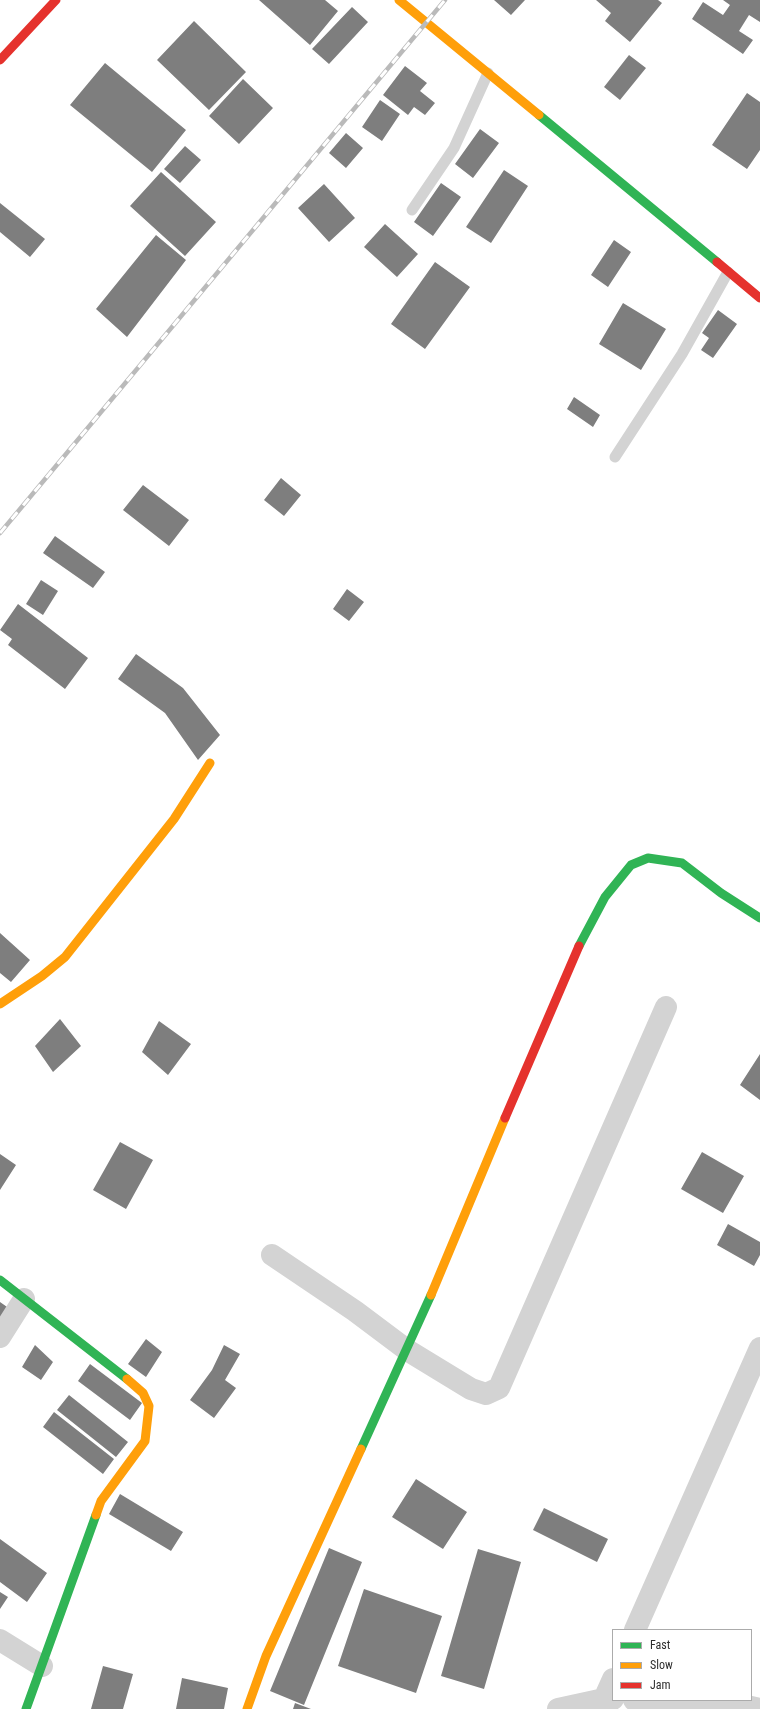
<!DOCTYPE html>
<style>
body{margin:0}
#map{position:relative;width:760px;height:1709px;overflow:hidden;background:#fff;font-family:"Roboto Condensed",sans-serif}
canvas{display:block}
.legend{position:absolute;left:612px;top:1629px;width:140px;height:72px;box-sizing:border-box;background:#fff;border:1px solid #ababab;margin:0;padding:5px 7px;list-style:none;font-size:12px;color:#2e2e2e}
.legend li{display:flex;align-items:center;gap:8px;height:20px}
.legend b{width:20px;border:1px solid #ababab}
</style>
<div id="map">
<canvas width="760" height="1709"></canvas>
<ul class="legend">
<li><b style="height:5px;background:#30b455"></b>Fast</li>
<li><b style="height:5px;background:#ff9f0a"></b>Slow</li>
<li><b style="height:5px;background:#e5322d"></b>Jam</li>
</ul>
</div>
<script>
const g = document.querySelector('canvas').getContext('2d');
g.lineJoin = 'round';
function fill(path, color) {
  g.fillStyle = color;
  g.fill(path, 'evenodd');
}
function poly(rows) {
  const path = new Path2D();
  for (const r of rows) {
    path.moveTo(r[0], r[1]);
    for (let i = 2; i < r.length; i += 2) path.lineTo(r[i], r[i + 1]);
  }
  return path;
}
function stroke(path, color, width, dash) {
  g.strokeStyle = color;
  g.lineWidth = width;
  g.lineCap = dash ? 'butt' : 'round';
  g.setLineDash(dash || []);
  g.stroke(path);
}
fill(poly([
 [259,0,325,0,338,11,310,45],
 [494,0,525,0,511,15],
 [596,0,658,0,662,3,630,42,605,21,611,13],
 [723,0,760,0,760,22,749,15,739,31,753,40,743,54,692,19,703,2,723,15,730,5],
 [352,7,368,22,329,64,312,49],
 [194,21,246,72,209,110,157,60],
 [629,55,646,68,620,100,604,87],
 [105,63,186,130,152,172,70,105],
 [405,66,427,83,420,91,435,103,425,115,414,107,408,115,383,95],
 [243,79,273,108,239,144,209,116],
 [747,93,760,102,760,150,747,169,712,145],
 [380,100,400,114,382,141,362,127],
 [480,129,499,143,473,178,455,164],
 [346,133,363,148,346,168,329,153],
 [185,146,201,160,180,183,164,169],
 [504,170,528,186,491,243,466,227],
 [161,172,216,222,185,256,130,206],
 [441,183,461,197,433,236,414,222],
 [324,184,355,218,329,242,298,208],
 [0,203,45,239,30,257,0,232],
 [385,224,418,254,397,277,364,247],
 [156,235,186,260,127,337,96,309],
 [614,240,631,252,608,287,591,275],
 [435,262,470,287,425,349,391,324],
 [623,303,666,329,641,370,599,344],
 [718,310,737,324,713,358,701,350,709,338,702,333],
 [574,397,600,415,593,427,567,409],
 [281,478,301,495,284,516,264,500],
 [143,485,189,520,169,546,123,510],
 [55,536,105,572,93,588,43,553],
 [41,580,58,591,43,615,26,604],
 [347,589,364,602,349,621,333,609],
 [18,604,88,658,65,689,8,645,12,639,0,630],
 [136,654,183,688,220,735,198,760,165,713,118,679],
 [0,933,30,960,11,982,0,973],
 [60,1019,81,1046,53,1072,35,1046],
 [159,1021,191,1044,168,1075,142,1052],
 [760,1054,760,1100,740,1085],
 [120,1142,153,1160,126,1209,93,1190],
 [702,1152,744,1176,723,1213,681,1189],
 [0,1154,16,1165,0,1190],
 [728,1224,760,1242,760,1255,754,1266,717,1245],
 [0,1302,10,1309,0,1322],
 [146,1339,162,1352,146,1377,128,1364],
 [35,1345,53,1362,41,1380,22,1367],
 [224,1345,240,1354,225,1380,236,1388,214,1418,190,1400,212,1370],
 [90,1364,142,1403,130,1420,78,1381],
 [69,1395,128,1442,116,1457,57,1410],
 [54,1412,114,1459,103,1474,43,1427],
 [416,1479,467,1512,443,1549,392,1517],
 [120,1494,183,1532,171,1551,109,1514],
 [544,1508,608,1539,597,1562,533,1530],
 [0,1539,47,1573,27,1602,0,1582],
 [329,1548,362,1562,304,1705,270,1691],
 [478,1549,521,1562,484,1689,441,1676],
 [364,1589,442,1616,416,1693,338,1666],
 [0,1592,8,1597,0,1609],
 [103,1666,133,1674,123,1709,91,1709],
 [182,1678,228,1688,224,1709,176,1709],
 [295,1703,311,1709,293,1709]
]), '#7e7e7e');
stroke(poly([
 [412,210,454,148,488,73],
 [615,457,682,354,728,272]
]), '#d3d3d3', 11);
stroke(poly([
 [272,1255,355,1311,407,1350,471,1389,486,1394,499,1388,666,1007],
 [0,1337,24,1299],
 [635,1630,760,1348],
 [0,1640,42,1666],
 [604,1699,613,1679],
 [634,1700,738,1704,760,1709],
 [558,1709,604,1699,613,1699]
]), '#d3d3d3', 22);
stroke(poly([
 [539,115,717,262],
 [579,946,605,897,631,865,648,858,682,863,721,893,760,918],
 [0,1280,127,1379],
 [361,1449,431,1295],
 [26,1709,96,1515]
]), '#30b455', 9);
stroke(poly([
 [399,0,539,115],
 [0,1004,42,976,65,957,174,819,210,763],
 [431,1295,505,1118],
 [96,1515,101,1501,145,1441,149,1406,143,1393,127,1379],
 [247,1709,266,1656,361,1449]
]), '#ff9f0a', 9);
stroke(poly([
 [0,60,56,0],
 [717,262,760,298],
 [505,1118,579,946]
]), '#e5322d', 9);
const rail = poly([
 [0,533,445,0]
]);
stroke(rail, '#bababa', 4.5);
stroke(rail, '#fff', 3, [9]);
</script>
